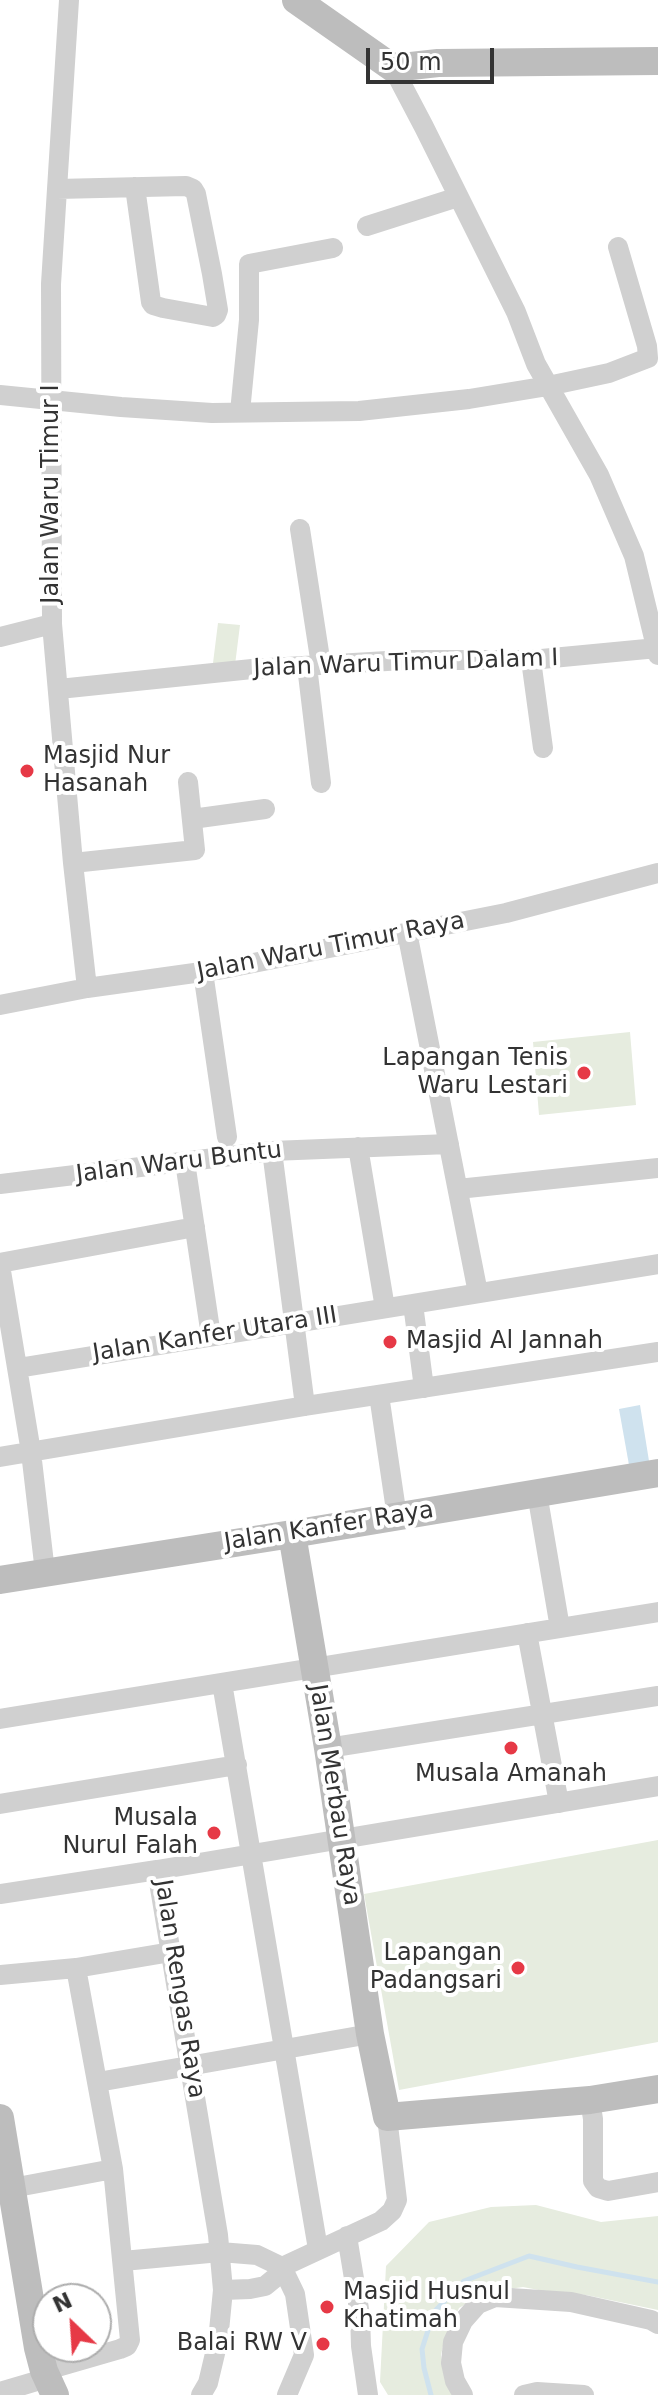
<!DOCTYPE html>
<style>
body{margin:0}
#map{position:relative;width:658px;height:2395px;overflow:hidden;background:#fff;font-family:"DejaVu Sans",sans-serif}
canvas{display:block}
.north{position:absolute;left:32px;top:2283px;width:80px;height:80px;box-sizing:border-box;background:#fff;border:2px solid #adadad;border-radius:50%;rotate:335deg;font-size:22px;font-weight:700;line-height:32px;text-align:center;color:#333}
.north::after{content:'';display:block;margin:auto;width:28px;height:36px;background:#e63946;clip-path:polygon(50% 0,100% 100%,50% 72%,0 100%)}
.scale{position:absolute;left:366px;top:48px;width:128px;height:36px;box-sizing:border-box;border:4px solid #333;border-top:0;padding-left:10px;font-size:24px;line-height:28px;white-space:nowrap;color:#333;-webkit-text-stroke:6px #fff;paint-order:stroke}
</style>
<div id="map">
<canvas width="658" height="2395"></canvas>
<div class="north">N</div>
<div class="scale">50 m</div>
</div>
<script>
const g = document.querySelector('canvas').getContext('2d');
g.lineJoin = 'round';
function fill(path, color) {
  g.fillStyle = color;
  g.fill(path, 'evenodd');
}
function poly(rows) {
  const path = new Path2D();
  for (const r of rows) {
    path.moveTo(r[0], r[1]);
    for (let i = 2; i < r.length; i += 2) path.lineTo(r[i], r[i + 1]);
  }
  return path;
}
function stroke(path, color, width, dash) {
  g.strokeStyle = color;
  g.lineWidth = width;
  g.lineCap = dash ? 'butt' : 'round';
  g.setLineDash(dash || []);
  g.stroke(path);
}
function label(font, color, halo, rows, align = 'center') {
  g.font = font + ' "DejaVu Sans",sans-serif';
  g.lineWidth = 8;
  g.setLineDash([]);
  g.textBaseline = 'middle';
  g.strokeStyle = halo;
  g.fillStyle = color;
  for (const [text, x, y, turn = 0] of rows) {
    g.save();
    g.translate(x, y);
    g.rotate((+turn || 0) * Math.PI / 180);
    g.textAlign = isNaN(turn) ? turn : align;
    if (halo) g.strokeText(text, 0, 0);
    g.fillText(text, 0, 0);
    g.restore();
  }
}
fill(poly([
 [218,623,240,625,235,665,213,663],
 [630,1032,636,1105,539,1115,533,1042],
 [658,1840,658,2042,399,2090,364,1894],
 [536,2205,601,2222,658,2216,658,2310,586,2295,554,2293,523,2287,487,2292,459,2308,444,2341,441,2355,443,2370,452,2395,388,2395,380,2382,386,2266,429,2222,491,2207]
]), '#e6ecdf');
fill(poly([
 [640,1405,649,1461,629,1465,619,1409]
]), '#cfe2ee');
stroke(poly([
 [431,2395,424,2368,422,2349,434,2312,464,2281,529,2256,577,2267,658,2282]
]), '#cfe2ee', 5);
stroke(poly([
 [69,0,51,284,52,624,73,863,87,988],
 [393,68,424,127,516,312,536,364,599,475,634,556,658,655],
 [57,189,186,186,193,189,196,194,212,274,218,310,216,315,213,317,163,308,153,305,151,302,135,187],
 [367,226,458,197],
 [0,395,121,407,212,413,359,411,469,399,548,386,609,373,648,358,647,346,618,247],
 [240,412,249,320,249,264,333,248],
 [300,529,321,665],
 [0,637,52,624],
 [531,660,543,748],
 [307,666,321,783],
 [59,689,252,669,404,660,531,660,657,648],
 [192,819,265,809],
 [73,863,195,850,188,782],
 [407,932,478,1293],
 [203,972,227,1137],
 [0,1005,87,988,223,969,506,913,658,873],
 [358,1147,385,1308],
 [272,1151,305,1406],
 [185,1162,211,1336],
 [0,1184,272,1151,449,1144],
 [458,1189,658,1168],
 [0,1263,195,1227],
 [0,1265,31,1452,45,1572],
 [413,1304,424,1388],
 [18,1368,658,1264],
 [379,1395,397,1517],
 [0,1457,305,1406,658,1352],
 [537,1493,560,1628],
 [527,1633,559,1803],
 [222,1683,318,2249],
 [0,1719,658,1612],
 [328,1748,658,1696],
 [0,1804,237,1765],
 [0,1894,157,1870],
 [0,1975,76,1968,171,1952],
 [98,2082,370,2034],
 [590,2100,593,2119,593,2181,598,2188,608,2191,658,2182],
 [12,2188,113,2169],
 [347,2236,360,2315,361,2346,368,2395],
 [123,2261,220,2252,257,2255,282,2267,295,2294,304,2355,287,2395],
 [223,2290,250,2289,265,2286,276,2277,282,2267,381,2221,392,2211,397,2200,387,2117],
 [44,2371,120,2349,127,2346,130,2340,113,2169,76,1968],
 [0,2392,47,2378],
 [201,2395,208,2383,218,2341,223,2290,218,2235,157,1870,658,1786],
 [463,2395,455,2381,451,2363,453,2342,463,2321,478,2304,495,2297,571,2302,651,2320,658,2324],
 [524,2395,537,2392,584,2395]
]), '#d0d0d0', 20);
stroke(poly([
 [296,0,393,68,438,63,658,61],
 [292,1534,328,1748,370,2034,387,2117,590,2100,658,2089],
 [0,1580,292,1534,658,1473],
 [0,2118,38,2348,44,2371,55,2395]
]), '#bdbdbd', 28);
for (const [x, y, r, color] of [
 [27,771,8,"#e63946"],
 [584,1073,8,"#e63946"],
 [390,1342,8,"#e63946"],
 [511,1748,8,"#e63946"],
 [214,1833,8,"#e63946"],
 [518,1968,8,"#e63946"],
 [327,2307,8,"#e63946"],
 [323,2344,8,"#e63946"]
]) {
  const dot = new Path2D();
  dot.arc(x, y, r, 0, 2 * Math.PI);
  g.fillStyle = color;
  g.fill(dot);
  stroke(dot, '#fff', 3);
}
label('24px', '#333', '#fff', [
 ["Jalan Waru Timur I",52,494,-90],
 ["Jalan Waru Timur Dalam I",406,664,-2],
 ["Jalan Waru Timur Raya",331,947,-11],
 ["Jalan Waru Buntu",179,1163,-7],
 ["Jalan Kanfer Utara III",215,1335,-9],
 ["Jalan Kanfer Raya",329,1527,-9],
 ["Jalan Merbau Raya",334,1795,81],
 ["Jalan Rengas Raya",179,1989,81]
]);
label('24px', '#333', '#fff', [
 ["Masjid Nur",43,757,"left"],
 ["Hasanah",43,785,"left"],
 ["Lapangan Tenis",568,1059],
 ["Waru Lestari",568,1087],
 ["Masjid Al Jannah",406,1342,"left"],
 ["Musala Amanah",511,1775,"center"],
 ["Musala",198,1819],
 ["Nurul Falah",198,1847],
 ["Lapangan",502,1954],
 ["Padangsari",502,1982],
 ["Masjid Husnul",343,2293,"left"],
 ["Khatimah",343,2321,"left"],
 ["Balai RW V",307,2344]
], 'right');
</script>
